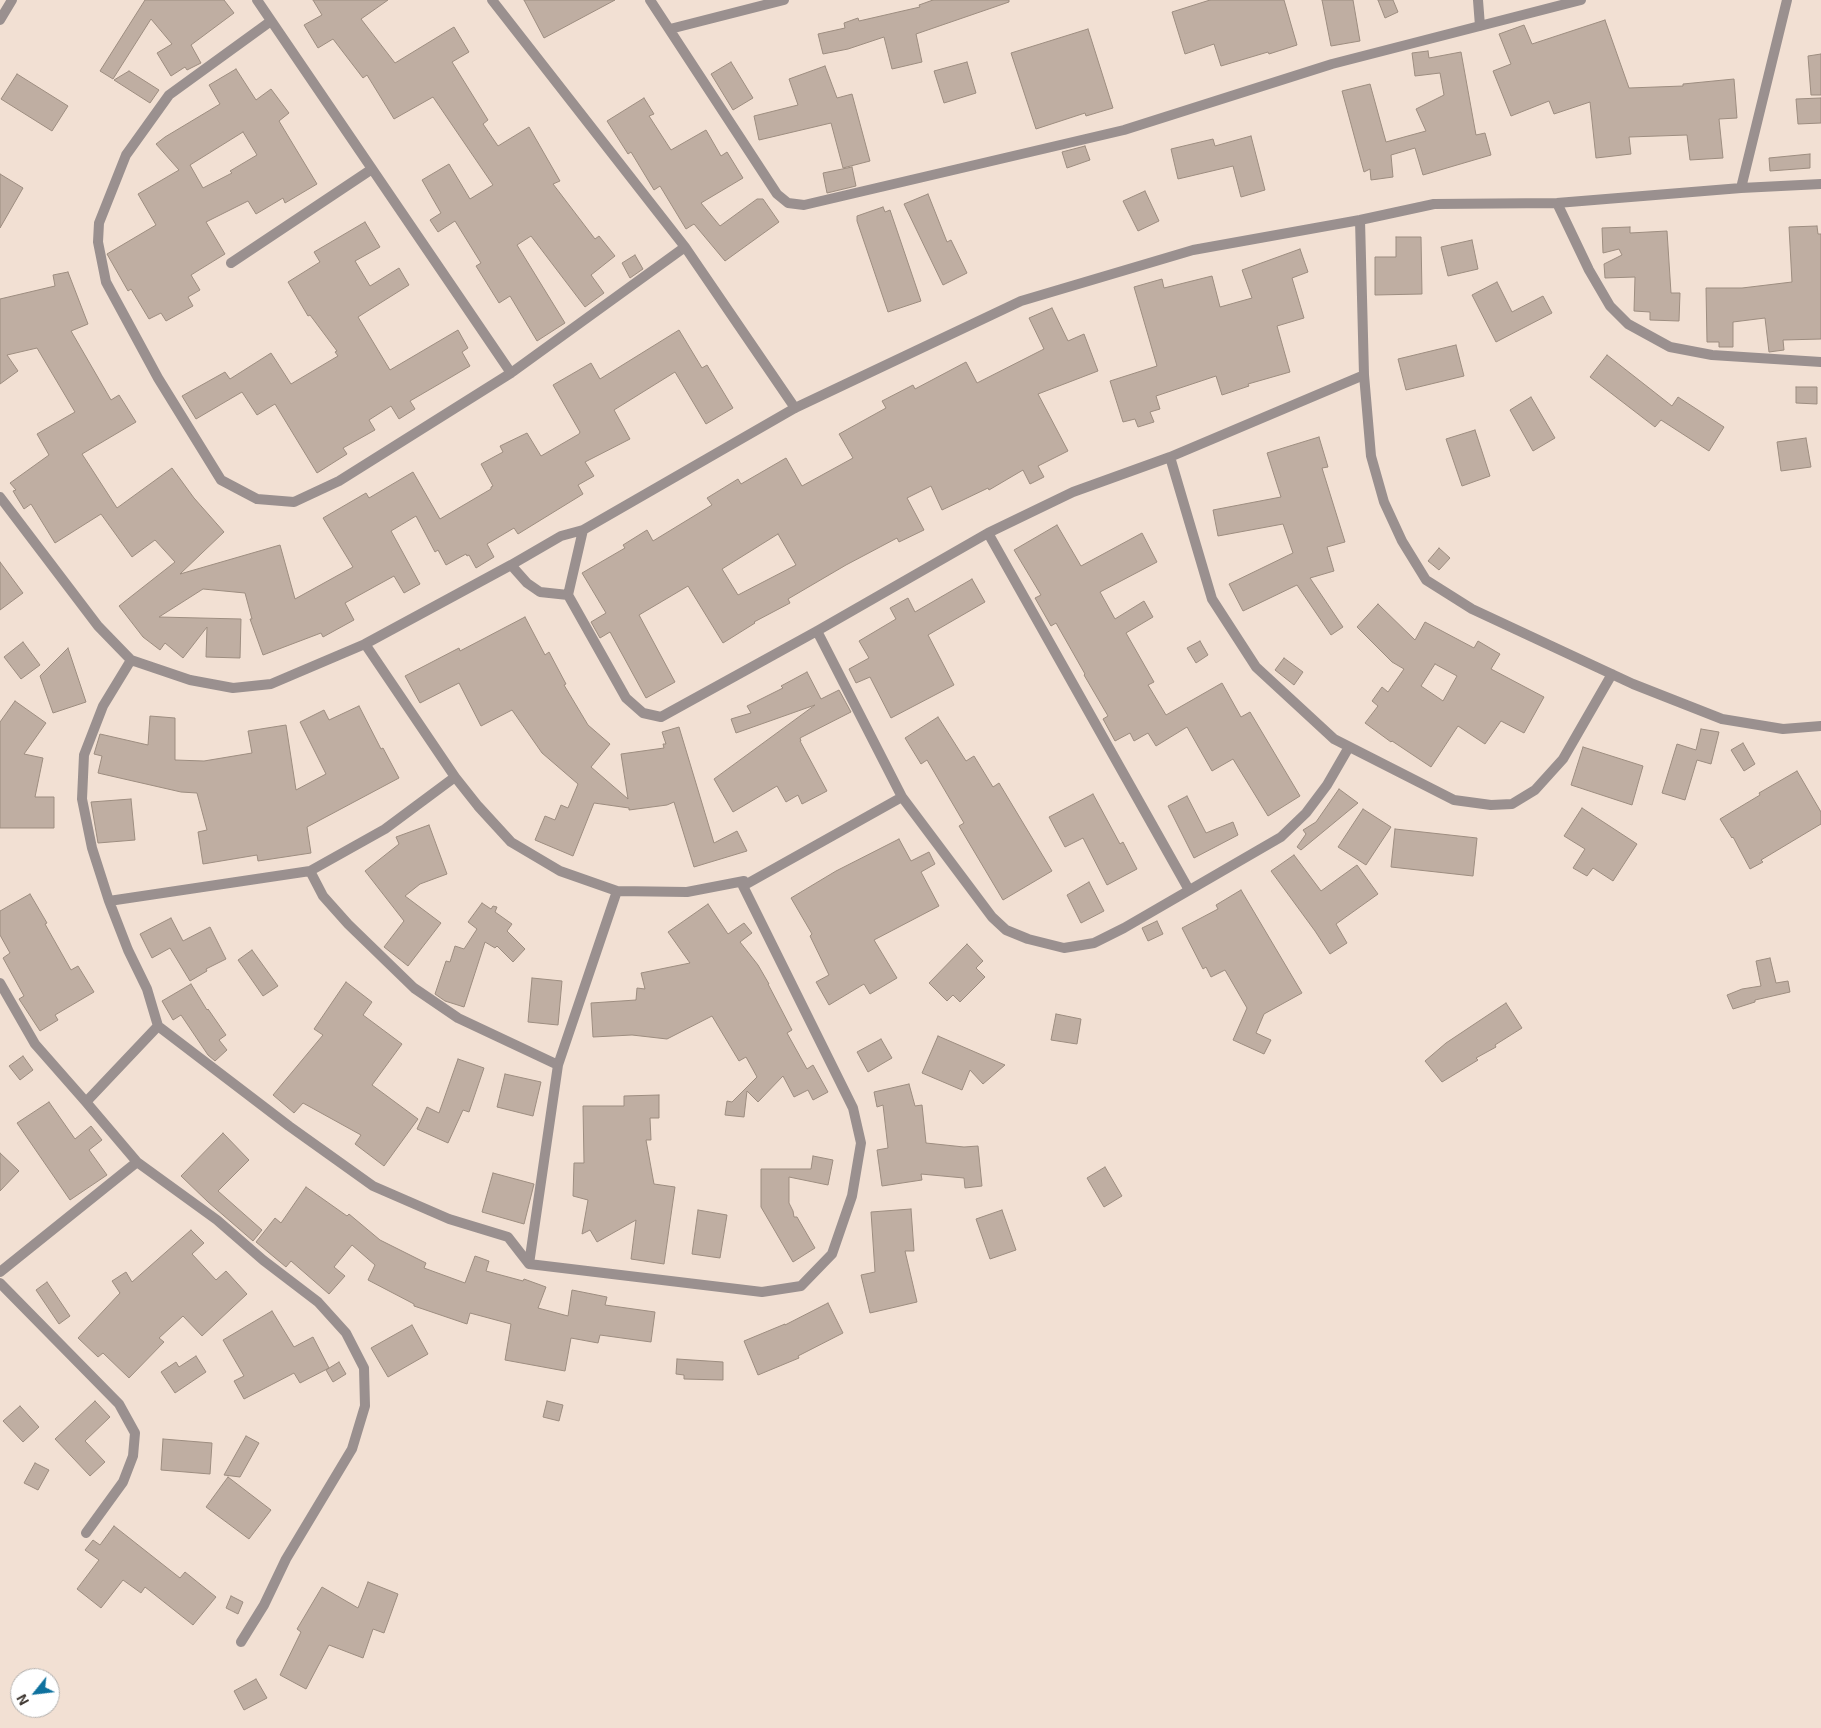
<!DOCTYPE html>
<style>
body{margin:0}
#map{position:relative;width:1821px;height:1728px;overflow:hidden;background:#f2e0d3;font-family:"Exo 2",sans-serif}
canvas{display:block}
.north{position:absolute;left:10px;top:1668px;width:50px;height:50px;box-sizing:border-box;background:#fff;border:1px solid #b3b0ad;border-radius:50%;rotate:241deg;font-size:14px;font-weight:700;line-height:20px;text-align:center;color:#403933}
.north::after{content:'';display:block;margin:auto;width:18px;height:22px;background:#0e719e;clip-path:polygon(50% 0,100% 100%,50% 72%,0 100%)}
</style>
<div id="map">
<canvas width="1821" height="1728"></canvas>
<div class="north">N</div>
</div>
<script>
const g = document.querySelector('canvas').getContext('2d');
g.lineJoin = 'round';
function fill(path, color) {
  g.fillStyle = color;
  g.fill(path, 'evenodd');
}
function poly(rows) {
  const path = new Path2D();
  for (const r of rows) {
    path.moveTo(r[0], r[1]);
    for (let i = 2; i < r.length; i += 2) path.lineTo(r[i], r[i + 1]);
  }
  return path;
}
function stroke(path, color, width, dash) {
  g.strokeStyle = color;
  g.lineWidth = width;
  g.lineCap = dash ? 'butt' : 'round';
  g.setLineDash(dash || []);
  g.stroke(path);
}
const building = poly([
 [145,0,224,0,234,13,191,45,201,63,187,70,185,67,171,76,157,53,172,44,151,19,113,79,100,71,145,0],
 [313,0,388,0,361,19,395,63,454,27,469,52,452,62,488,120,483,124,498,146,529,127,560,181,553,184,595,239,599,236,615,256,591,275,604,293,585,307,531,236,517,245,565,323,537,341,510,296,499,303,476,266,481,263,455,221,438,232,430,220,441,213,422,180,449,164,470,199,493,185,433,97,394,119,367,75,363,78,333,39,318,48,304,25,322,15,313,0],
 [524,0,615,0,544,38,524,0],
 [933,0,1009,0,1009,2,916,34,922,62,892,69,884,37,848,49,823,54,818,34,845,28,844,23,858,18,859,21,920,7,919,5,933,0],
 [1210,0,1284,0,1297,45,1269,54,1268,52,1221,66,1214,44,1185,54,1172,12,1210,0],
 [1322,0,1353,0,1360,41,1331,46,1322,0],
 [1378,0,1393,0,1398,12,1385,18,1378,0],
 [1605,20,1629,88,1683,86,1683,84,1734,79,1737,118,1719,119,1723,158,1690,160,1687,135,1629,137,1631,154,1596,158,1590,102,1554,114,1549,101,1511,116,1493,71,1511,64,1499,34,1524,25,1532,44,1605,20],
 [1088,29,1113,108,1086,116,1085,113,1036,129,1011,53,1088,29],
 [1428,51,1429,58,1461,52,1476,135,1485,133,1491,155,1423,175,1415,148,1391,155,1393,177,1371,180,1370,169,1364,172,1342,91,1370,84,1386,142,1426,131,1416,109,1444,95,1440,73,1415,76,1412,53,1428,51],
 [1821,54,1821,95,1811,95,1808,56,1821,54],
 [731,62,753,98,733,110,711,74,731,62],
 [967,62,976,93,944,103,934,71,967,62],
 [825,66,837,98,852,94,870,161,843,168,831,123,759,140,754,116,798,105,789,79,825,66],
 [236,69,256,100,271,89,289,113,279,121,317,184,285,203,283,198,256,214,248,201,206,222,225,254,191,275,200,290,188,297,193,306,166,321,161,313,149,319,131,289,128,291,107,254,156,225,138,194,179,170,156,144,165,137,220,104,209,85,236,69],
 [243,132,257,155,230,171,232,173,203,188,190,165,243,132],
 [129,71,159,90,150,103,114,80,129,71],
 [17,74,68,106,52,131,1,99,17,74],
 [644,98,654,114,649,116,671,150,706,130,721,156,727,152,743,178,701,203,720,226,757,199,763,199,779,222,725,261,694,224,686,229,660,186,654,190,631,152,628,154,607,121,644,98],
 [1821,98,1821,123,1798,124,1796,99,1821,98],
 [1251,136,1265,190,1241,197,1233,166,1178,179,1171,149,1213,139,1215,146,1251,136],
 [1085,146,1090,160,1067,168,1062,152,1085,146],
 [1810,154,1810,168,1770,171,1769,158,1810,154],
 [852,167,856,186,827,193,823,173,852,167],
 [0,174,23,188,0,228,0,174],
 [1145,191,1159,221,1138,231,1123,201,1145,191],
 [928,194,947,242,951,240,967,273,943,285,904,204,928,194],
 [883,207,885,212,890,210,921,301,888,312,857,221,857,216,883,207],
 [365,222,380,247,355,261,370,286,399,268,409,285,358,317,390,370,458,330,468,348,462,352,470,366,410,401,415,409,399,419,391,406,369,420,375,430,343,448,347,454,317,473,275,404,257,415,242,392,196,419,182,396,225,372,230,379,271,353,291,384,338,356,335,352,337,351,310,315,308,316,288,282,320,262,314,252,365,222],
 [1817,226,1818,234,1821,234,1821,339,1783,340,1784,350,1769,352,1765,318,1733,322,1733,347,1719,347,1719,342,1707,342,1706,288,1742,288,1792,282,1789,227,1817,226],
 [1630,227,1630,233,1667,231,1671,293,1680,293,1679,321,1650,320,1650,312,1634,311,1635,277,1605,278,1604,264,1622,255,1619,249,1603,253,1602,228,1630,227],
 [1396,237,1421,237,1422,294,1375,295,1375,257,1396,257,1396,237],
 [1472,240,1478,269,1448,276,1441,247,1472,240],
 [1300,249,1308,272,1292,278,1304,318,1277,326,1290,372,1248,384,1249,386,1222,395,1216,376,1156,396,1160,409,1150,412,1154,422,1138,427,1135,419,1123,422,1110,381,1157,366,1134,287,1162,279,1164,288,1212,276,1220,307,1252,298,1242,270,1300,249],
 [635,255,643,269,630,278,622,263,635,255],
 [68,272,88,324,71,331,111,400,119,395,136,422,82,454,117,508,172,468,194,498,224,532,180,574,280,545,295,599,353,567,323,518,366,493,369,498,413,472,440,519,491,489,491,487,493,486,481,464,503,452,500,446,527,433,541,456,579,434,580,432,553,385,591,363,600,379,679,330,702,368,707,365,733,408,706,424,675,372,614,410,630,439,585,462,594,476,578,485,583,494,518,534,514,528,487,544,494,557,476,568,469,555,467,556,466,554,446,565,438,550,435,552,416,516,391,531,420,584,404,593,394,576,345,603,354,620,323,637,321,633,263,655,250,619,252,619,245,593,203,589,159,617,241,619,240,658,206,657,207,627,183,658,165,643,160,650,143,637,119,606,175,562,155,540,132,557,101,514,55,543,31,504,24,509,13,491,16,490,10,483,49,455,37,434,75,412,37,348,7,355,18,371,0,384,0,299,55,286,53,275,68,272],
 [1497,282,1512,312,1543,296,1552,313,1496,342,1472,295,1497,282],
 [1052,308,1068,341,1084,334,1098,371,1038,394,1068,451,1038,466,1044,477,1030,484,1023,470,989,490,988,488,942,510,931,486,907,498,924,530,899,542,897,538,846,565,788,599,790,603,754,622,755,623,723,643,688,586,639,615,675,682,646,698,610,632,600,638,591,622,606,613,582,573,625,548,623,545,647,530,653,541,712,505,707,498,738,479,741,484,786,458,802,486,853,458,839,434,886,408,882,401,913,385,915,389,966,362,977,383,1044,349,1029,318,1052,308],
 [778,534,796,565,738,595,722,569,778,534],
 [1456,345,1464,376,1406,390,1398,359,1456,345],
 [1607,355,1672,406,1678,397,1724,427,1709,451,1661,420,1655,427,1590,377,1607,355],
 [1796,387,1817,387,1817,404,1796,403,1796,387],
 [1531,397,1555,438,1533,451,1510,410,1531,397],
 [1475,430,1490,476,1462,486,1446,439,1475,430],
 [1319,437,1328,467,1322,468,1345,542,1327,547,1334,571,1310,578,1343,627,1331,635,1297,585,1243,611,1229,584,1293,553,1283,524,1218,536,1213,510,1281,497,1267,453,1319,437],
 [1806,438,1811,467,1781,471,1777,442,1806,438],
 [1057,525,1081,566,1142,533,1157,562,1100,592,1115,619,1144,601,1153,617,1126,633,1154,682,1148,685,1166,715,1222,683,1241,717,1250,712,1300,796,1268,816,1233,759,1212,771,1187,727,1156,746,1148,733,1134,741,1130,733,1115,741,1103,719,1108,716,1084,675,1085,674,1056,623,1051,626,1035,598,1041,595,1014,550,1057,525],
 [1439,548,1450,558,1439,570,1428,561,1439,548],
 [0,562,23,593,0,610,0,562],
 [972,579,985,602,928,635,954,685,891,718,870,677,856,683,849,669,869,658,859,641,896,619,890,608,908,598,915,612,972,579],
 [1378,604,1415,640,1425,622,1474,648,1478,641,1500,654,1491,669,1544,697,1524,733,1501,721,1485,744,1458,726,1431,767,1392,741,1391,742,1365,723,1378,706,1372,701,1382,687,1388,692,1404,669,1392,662,1357,627,1378,604],
 [1435,664,1457,676,1443,701,1421,686,1435,664],
 [525,617,545,655,549,652,566,684,564,685,588,725,610,744,591,767,628,799,621,754,664,748,663,744,666,744,662,732,679,727,714,843,737,831,747,851,694,867,674,802,667,805,629,810,629,808,594,803,573,856,535,840,545,816,555,820,561,805,568,808,578,784,542,753,512,710,481,726,459,683,420,703,405,676,459,648,460,651,525,617],
 [1200,641,1208,655,1196,663,1187,648,1200,641],
 [23,642,40,665,21,679,4,657,23,642],
 [68,648,86,702,53,713,40,676,68,648],
 [1284,658,1303,672,1294,685,1275,670,1284,658],
 [807,672,821,699,839,690,851,712,800,738,801,741,800,741,827,791,802,804,798,795,786,802,777,786,733,812,714,779,815,705,736,733,731,719,751,713,747,706,783,688,781,686,807,672],
 [15,701,46,723,24,754,43,758,35,797,54,797,54,828,0,828,0,722,15,701],
 [359,706,381,749,383,748,399,778,307,827,311,853,258,861,257,855,203,864,198,832,207,830,197,793,181,792,98,773,102,756,94,754,100,734,148,745,150,716,175,718,175,760,204,761,252,753,248,731,286,725,296,790,326,774,300,722,324,710,329,720,359,706],
 [938,717,966,761,974,756,993,787,999,783,1052,871,1003,900,959,826,964,823,927,760,921,764,905,738,938,717],
 [1701,729,1719,732,1711,764,1697,760,1685,800,1662,793,1677,744,1696,750,1701,729],
 [1743,743,1755,764,1744,771,1731,750,1743,743],
 [1583,747,1643,766,1632,805,1571,785,1583,747],
 [1797,771,1821,812,1821,824,1761,860,1763,862,1750,869,1733,837,1732,838,1720,819,1760,795,1759,793,1797,771],
 [1339,789,1358,803,1301,850,1297,847,1306,834,1303,830,1316,822,1339,789],
 [1093,794,1120,844,1123,842,1137,869,1107,885,1083,838,1065,847,1049,817,1093,794],
 [1187,796,1206,833,1233,822,1238,835,1194,858,1168,806,1187,796],
 [131,799,135,840,98,843,91,802,131,799],
 [1582,808,1637,844,1613,881,1593,868,1587,876,1573,868,1585,849,1564,836,1582,808],
 [1363,809,1391,827,1366,865,1338,847,1363,809],
 [429,825,447,874,420,884,405,896,441,923,408,966,384,947,404,921,365,871,399,844,396,837,429,825],
 [1395,829,1477,838,1473,876,1391,867,1395,829],
 [899,839,911,861,929,852,935,864,921,872,939,906,874,940,897,978,870,994,864,984,829,1005,816,982,829,975,810,936,812,934,791,898,836,871,899,839],
 [1294,855,1321,891,1357,865,1378,894,1336,924,1347,943,1330,954,1315,931,1271,871,1294,855],
 [1089,882,1104,911,1081,923,1067,895,1089,882],
 [1241,890,1302,993,1264,1014,1256,1033,1271,1040,1264,1054,1233,1040,1247,1008,1225,970,1211,977,1206,967,1203,969,1182,928,1218,909,1216,905,1241,890],
 [30,894,47,923,45,924,71,970,78,966,94,992,55,1015,58,1020,40,1031,19,999,24,996,3,958,10,953,0,935,0,911,30,894],
 [482,903,491,909,493,906,497,907,495,912,512,924,507,931,525,949,513,962,497,946,495,948,485,942,464,1007,445,1001,435,994,446,961,450,962,455,946,464,949,477,929,468,922,482,903],
 [708,904,728,934,744,923,752,933,740,942,758,965,769,984,768,984,792,1030,787,1033,807,1069,813,1065,828,1092,813,1100,808,1090,794,1097,783,1076,758,1102,747,1091,744,1117,725,1115,727,1101,732,1102,757,1077,746,1057,739,1061,712,1016,667,1039,632,1035,593,1037,591,1003,636,1000,637,988,645,989,641,973,690,963,668,932,708,904],
 [171,918,183,941,210,927,226,959,206,969,207,971,190,981,170,948,152,958,140,934,171,918],
 [1157,921,1163,934,1148,941,1142,928,1157,921],
 [967,944,983,961,976,968,985,977,960,1002,953,995,947,1001,929,983,967,944],
 [252,950,278,986,263,996,238,960,252,950],
 [1770,958,1776,983,1788,981,1790,992,1755,1000,1755,1002,1733,1009,1727,995,1742,989,1761,986,1756,961,1770,958],
 [532,978,562,981,558,1025,528,1022,532,978],
 [346,982,372,1002,363,1015,402,1044,372,1085,418,1119,384,1166,355,1144,361,1135,303,1103,294,1113,273,1095,323,1035,314,1029,346,982],
 [191,984,207,1010,208,1009,226,1035,219,1040,227,1050,215,1061,208,1055,181,1015,173,1020,162,1001,191,984],
 [1506,1003,1522,1028,1495,1045,1496,1047,1476,1058,1478,1060,1442,1082,1425,1061,1446,1043,1506,1003],
 [1056,1014,1081,1019,1077,1044,1051,1040,1056,1014],
 [938,1036,1005,1065,983,1084,970,1070,962,1090,922,1073,938,1036],
 [881,1039,892,1058,868,1072,857,1052,881,1039],
 [23,1056,33,1070,20,1080,9,1066,23,1056],
 [458,1059,484,1068,469,1112,463,1110,448,1143,417,1129,427,1107,439,1113,458,1059],
 [505,1074,541,1082,533,1116,497,1107,505,1074],
 [909,1084,915,1106,922,1105,926,1143,964,1147,978,1146,982,1186,965,1188,964,1178,921,1174,922,1180,882,1186,877,1150,888,1148,883,1105,877,1107,874,1092,909,1084],
 [659,1095,659,1118,650,1118,651,1140,646,1140,654,1184,675,1187,664,1264,631,1259,636,1220,597,1242,590,1230,582,1234,588,1200,573,1196,574,1163,584,1163,583,1106,624,1106,624,1096,659,1095],
 [49,1102,75,1139,91,1126,102,1140,89,1150,107,1175,70,1200,17,1123,49,1102],
 [223,1133,249,1160,218,1191,262,1230,253,1241,208,1202,181,1176,223,1133],
 [0,1153,19,1171,0,1191,0,1153],
 [813,1156,833,1160,828,1185,789,1177,789,1203,793,1211,794,1217,797,1217,815,1248,793,1262,761,1207,761,1169,811,1169,813,1156],
 [1105,1167,1122,1196,1104,1207,1087,1178,1105,1167],
 [493,1173,534,1184,524,1224,482,1212,493,1173],
 [306,1187,347,1216,349,1214,380,1240,426,1263,424,1268,465,1283,475,1256,489,1261,486,1271,523,1281,524,1279,546,1287,538,1308,568,1316,572,1290,607,1297,605,1305,655,1312,651,1342,600,1335,598,1343,571,1338,565,1371,505,1360,511,1324,470,1313,467,1324,414,1306,414,1304,368,1280,375,1265,352,1245,334,1267,345,1276,329,1294,291,1261,286,1267,256,1242,275,1218,281,1223,306,1187],
 [911,1209,914,1251,905,1251,917,1302,870,1313,861,1275,875,1272,871,1212,911,1209],
 [698,1210,727,1215,720,1258,692,1254,698,1210],
 [1002,1210,1016,1250,990,1259,976,1219,1002,1210],
 [191,1230,204,1243,192,1254,216,1280,226,1271,247,1294,202,1336,183,1316,159,1338,164,1342,129,1378,103,1353,98,1357,78,1338,120,1293,112,1281,126,1272,132,1282,191,1230],
 [47,1282,70,1316,59,1324,36,1290,47,1282],
 [828,1303,843,1333,798,1356,799,1358,758,1375,744,1341,785,1324,785,1325,828,1303],
 [272,1311,294,1347,313,1337,329,1368,300,1383,294,1373,244,1399,234,1381,244,1376,223,1340,272,1311],
 [412,1325,428,1354,388,1377,371,1348,412,1325],
 [196,1356,206,1372,175,1393,161,1372,176,1362,179,1367,196,1356],
 [677,1359,723,1362,723,1380,684,1379,684,1375,676,1374,677,1359],
 [339,1362,346,1374,333,1382,326,1370,339,1362],
 [95,1401,110,1417,85,1441,105,1462,90,1476,55,1439,95,1401],
 [547,1401,563,1405,559,1421,543,1417,547,1401],
 [20,1406,39,1427,23,1442,3,1421,20,1406],
 [246,1436,259,1443,240,1477,224,1475,246,1436],
 [163,1439,212,1443,210,1474,161,1470,163,1439],
 [35,1463,49,1470,38,1490,24,1483,35,1463],
 [228,1477,271,1510,249,1539,206,1507,228,1477],
 [114,1526,180,1578,185,1572,216,1597,193,1625,145,1587,141,1593,123,1580,101,1608,77,1589,99,1560,85,1550,93,1540,100,1545,114,1526],
 [368,1582,398,1594,384,1633,373,1629,363,1658,329,1645,306,1689,280,1675,301,1632,297,1629,322,1587,358,1608,368,1582],
 [231,1596,243,1602,238,1614,226,1608,231,1596],
 [256,1679,267,1698,244,1710,234,1691,256,1679]
]);
fill(building, '#bfaea2');
stroke(building, '#9d8d80', 1);
stroke(poly([
 [257,0,511,373],
 [492,0,685,247,795,408],
 [650,0,777,194,788,203,804,205,1124,130,1332,64,1581,0],
 [1478,0,1480,26],
 [0,20,12,0],
 [271,21,169,95,126,155,99,223,98,242,106,282,158,378,221,480,257,499,294,502,339,481,511,373,685,247],
 [670,29,784,0],
 [1741,188,1787,0],
 [1557,203,1589,270,1610,306,1628,324,1670,347,1712,355,1821,362],
 [1360,220,1364,375,1371,456,1384,502,1402,541,1426,580,1472,609,1633,684,1722,719,1783,729,1821,726],
 [231,263,372,169],
 [1364,375,1170,457,1073,492,988,533,817,631,661,717,643,713,626,698,568,595,583,530,795,408,1021,301,1193,250,1360,220,1434,204,1557,203,1741,188,1821,184],
 [1170,457,1212,599,1256,667,1334,739,1454,800,1491,805,1512,804,1535,790,1563,759,1612,674],
 [0,497,98,626,131,660,190,680,233,688,271,684,365,644],
 [988,533,1189,890],
 [511,565,561,536,583,530],
 [568,595,540,592,527,583,511,565,365,644,455,777,385,829,310,871,109,901,128,950,147,989,158,1026,289,1126,373,1186,449,1219,508,1237,529,1264,762,1292,801,1286,832,1254,852,1196,861,1143,853,1108,743,886,902,797],
 [817,631,902,797,992,917,1006,930,1028,939,1064,948,1094,943,1124,928,1281,837,1306,813,1327,785,1349,747],
 [455,777,478,806,511,842,560,871,617,891],
 [310,871,323,896,348,924,414,988,458,1018,558,1065,617,891,687,892,744,881,743,886],
 [109,901,92,848,82,799,84,755,103,706,131,660],
 [0,983,35,1044,86,1102,158,1026],
 [86,1102,137,1162,217,1220,263,1260,318,1302,346,1333,364,1368,365,1406,352,1449,286,1559,264,1605,241,1642],
 [529,1264,558,1065],
 [0,1272,137,1162],
 [0,1283,119,1404,135,1433,133,1456,123,1482,86,1533]
]), '#9a908f', 10);
</script>
